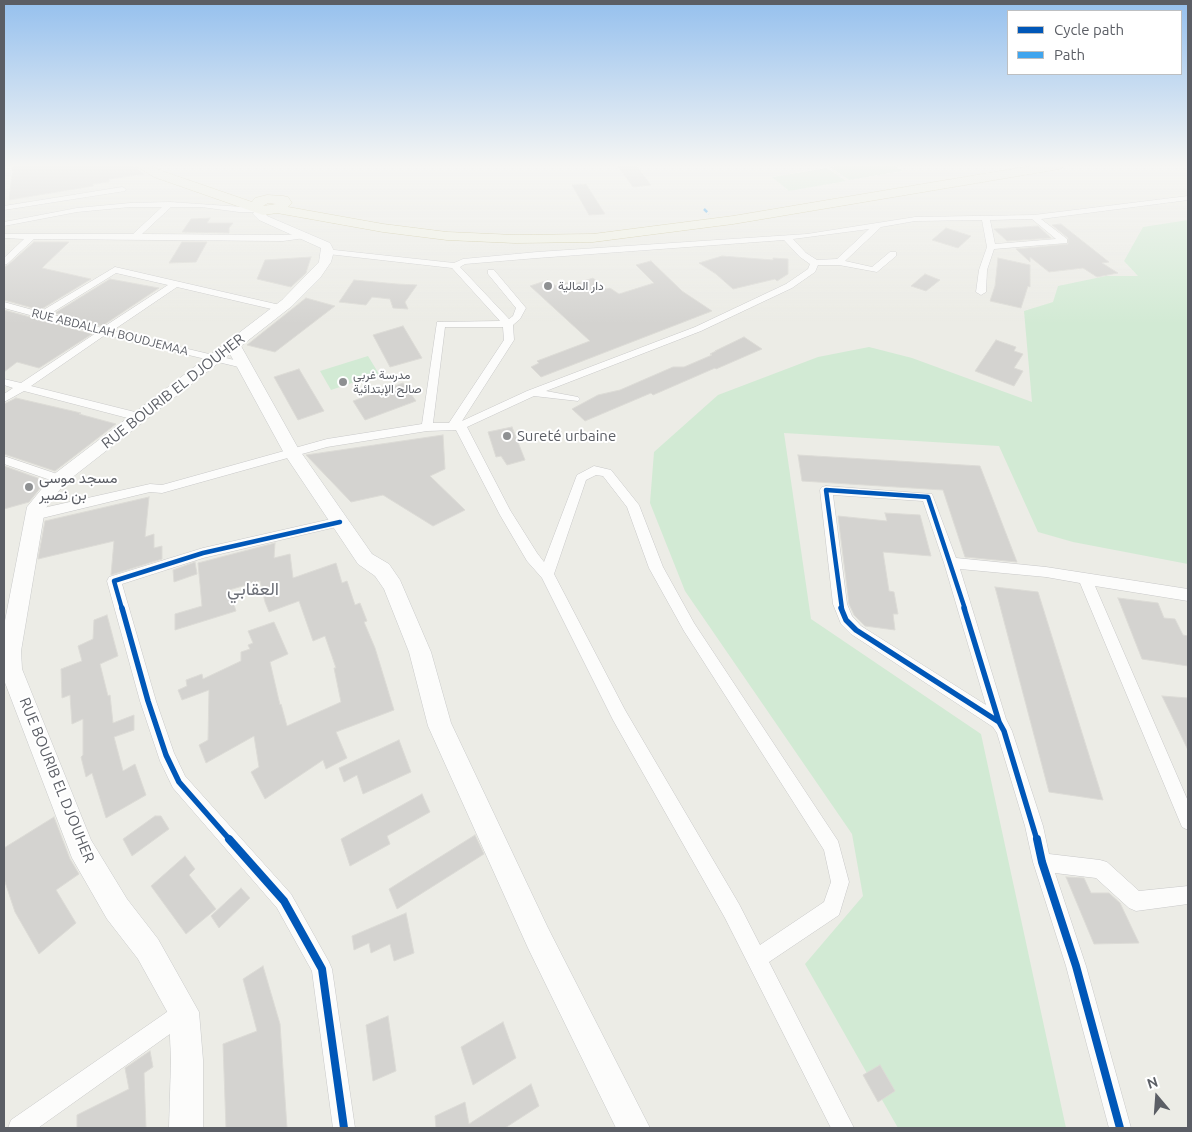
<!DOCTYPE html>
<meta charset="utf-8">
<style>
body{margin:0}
#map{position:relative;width:1192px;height:1132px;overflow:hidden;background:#ecece6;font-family:Ubuntu,sans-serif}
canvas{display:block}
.frame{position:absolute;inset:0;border:5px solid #5b5e65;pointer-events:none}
.legend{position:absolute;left:1007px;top:10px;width:175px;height:65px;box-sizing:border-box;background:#fff;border:1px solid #bdbfc1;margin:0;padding:6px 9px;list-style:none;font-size:15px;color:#5b5e65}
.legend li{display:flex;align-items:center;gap:10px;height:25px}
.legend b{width:25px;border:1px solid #bdbfc1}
.north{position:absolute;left:1132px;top:1072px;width:50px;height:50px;-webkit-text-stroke:4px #fff;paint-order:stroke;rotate:342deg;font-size:14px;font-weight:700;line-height:20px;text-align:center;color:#5b5e65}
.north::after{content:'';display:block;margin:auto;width:18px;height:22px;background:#5b5e65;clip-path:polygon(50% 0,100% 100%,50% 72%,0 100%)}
</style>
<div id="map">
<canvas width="1192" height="1132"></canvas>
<div class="frame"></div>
<ul class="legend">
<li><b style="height:6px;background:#0057b8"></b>Cycle path</li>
<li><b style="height:6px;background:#40a5ee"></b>Path</li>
</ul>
<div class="north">N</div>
</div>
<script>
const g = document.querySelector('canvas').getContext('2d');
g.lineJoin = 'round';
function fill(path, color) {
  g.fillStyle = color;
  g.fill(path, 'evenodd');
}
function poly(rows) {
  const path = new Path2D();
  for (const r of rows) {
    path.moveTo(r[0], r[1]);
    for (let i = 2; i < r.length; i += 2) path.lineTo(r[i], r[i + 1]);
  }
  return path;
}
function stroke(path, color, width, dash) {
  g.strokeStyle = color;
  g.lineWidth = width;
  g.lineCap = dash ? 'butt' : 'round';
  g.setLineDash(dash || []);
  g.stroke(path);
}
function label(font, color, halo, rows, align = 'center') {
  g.font = font + ' Ubuntu,Vazirmatn,sans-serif';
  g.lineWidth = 4;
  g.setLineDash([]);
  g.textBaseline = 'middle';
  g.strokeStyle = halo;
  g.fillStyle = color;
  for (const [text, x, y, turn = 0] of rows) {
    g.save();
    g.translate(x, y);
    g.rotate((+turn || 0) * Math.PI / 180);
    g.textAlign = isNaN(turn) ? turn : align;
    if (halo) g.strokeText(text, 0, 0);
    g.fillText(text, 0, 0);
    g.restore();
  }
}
fill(poly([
 [841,165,893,165,903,171,849,180,830,167],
 [827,168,846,181,789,191,772,177],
 [1188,220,1188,564,1073,542,1038,532,999,446,784,433,811,619,981,734,1066,1128,898,1128,805,964,863,896,852,834,685,591,650,503,654,452,718,395,818,357,869,347,912,358,1032,402,1024,311,1053,302,1058,286,1106,276,1138,276,1124,261,1143,227],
 [368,356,379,374,331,390,320,371]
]), '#d2ead4');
const building = poly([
 [13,165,132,165,144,174,109,179,109,182,93,184,93,186,9,200,13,165],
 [617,165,636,165,651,185,633,187,617,165],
 [586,184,605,214,589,215,572,185,586,184],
 [210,218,207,223,233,223,229,228,229,233,182,232,191,219,210,218],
 [1061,224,1109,262,1102,263,1118,273,1097,277,1083,268,1049,272,1030,257,1030,262,1016,249,1068,244,1068,238,1052,225,1061,224],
 [1038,226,1051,238,1007,241,994,229,1038,226],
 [946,228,971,236,958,248,932,240,946,228],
 [34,242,69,242,42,268,91,279,40,310,4,300,4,267,8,265,34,242],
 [182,242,207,242,196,262,169,263,182,242],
 [722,256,773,260,773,258,788,259,788,274,777,281,775,279,733,289,716,274,699,263,722,256],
 [311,257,306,273,291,287,257,279,265,260,311,257],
 [998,258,1030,265,1030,287,1028,286,1021,308,990,301,995,286,998,258],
 [651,261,682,291,712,311,541,377,531,367,539,363,537,361,590,341,530,286,548,280,556,286,567,282,571,285,593,278,606,289,610,288,619,294,654,283,636,265,651,261],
 [925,274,940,280,926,291,911,286,925,274],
 [110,279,159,288,102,326,55,313,110,279],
 [354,280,397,284,417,285,405,302,408,309,393,308,390,299,372,297,366,305,339,302,354,280],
 [306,298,335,306,275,352,247,345,306,298],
 [4,310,92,334,39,368,17,362,4,372,4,310],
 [403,326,422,358,390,367,373,335,403,326],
 [744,337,762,349,716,369,715,368,653,395,651,393,585,421,572,409,598,395,620,390,673,367,684,367,712,355,710,354,716,351,715,351,744,337],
 [996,340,1016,347,1014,351,1023,354,1014,368,1023,371,1014,386,975,371,996,340],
 [299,369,324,411,298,420,274,377,299,369],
 [403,383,416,401,365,420,353,401,403,383],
 [16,398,81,413,79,414,116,424,55,471,4,454,4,404,16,398],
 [512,427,525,460,507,465,501,456,496,457,488,432,512,427],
 [443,435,445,469,430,476,465,510,433,526,383,495,351,502,306,455,443,435],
 [798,455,980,466,1017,562,965,557,943,490,802,481,798,455],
 [4,466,46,481,29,502,4,509,4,466],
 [149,497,145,537,154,534,154,548,162,546,162,559,111,575,114,541,38,559,45,521,149,497],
 [885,513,920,515,931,556,883,552,889,591,894,592,898,614,893,614,895,630,865,626,854,615,849,604,838,516,887,521,885,513],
 [275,543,274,558,290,554,293,578,336,563,342,583,347,581,355,605,360,603,367,621,364,622,375,648,394,710,336,732,347,758,326,769,323,760,265,799,251,772,259,767,254,736,206,763,199,745,208,740,209,690,182,700,178,690,187,686,186,680,202,674,203,679,241,661,241,652,250,649,248,645,253,643,248,631,274,622,288,654,270,662,280,705,281,704,287,726,341,702,334,668,336,668,325,636,313,641,299,601,269,612,265,602,260,581,229,590,236,611,175,630,175,614,202,606,198,563,275,543],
 [195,562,197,574,174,582,173,570,195,562],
 [995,587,1038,592,1103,800,1049,792,995,587],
 [1118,598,1158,603,1164,618,1175,619,1183,635,1188,636,1188,666,1142,659,1118,598],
 [107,615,118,656,100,664,108,696,110,695,113,723,134,715,134,730,114,737,123,771,135,764,146,795,106,818,92,773,86,777,81,757,83,755,83,719,72,724,70,695,62,698,61,669,82,661,78,646,93,639,94,620,107,615],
 [1162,696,1188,698,1188,750,1162,696],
 [399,740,411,772,363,794,357,775,344,782,339,768,399,740],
 [422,794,430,812,387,836,390,844,350,866,341,839,422,794],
 [155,816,161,816,169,829,132,856,123,839,155,816],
 [54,817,70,859,79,874,56,890,76,923,39,954,15,912,4,879,4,848,54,817],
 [475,835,484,854,397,909,389,889,475,835],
 [185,856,195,869,189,875,216,909,186,934,151,886,185,856],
 [1066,877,1084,878,1091,893,1109,893,1120,903,1139,943,1094,944,1066,877],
 [241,888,250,898,219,928,211,916,241,888],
 [406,913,414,953,394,961,390,944,371,953,369,943,354,950,352,936,406,913],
 [263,966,280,1024,287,1128,226,1128,223,1044,257,1031,243,979,263,966],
 [388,1016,396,1071,373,1081,366,1025,388,1016],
 [503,1022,516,1058,473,1085,461,1047,503,1022],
 [150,1051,153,1067,144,1073,146,1128,77,1128,77,1115,129,1089,125,1068,150,1051],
 [880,1065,895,1091,878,1102,863,1075,880,1065],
 [531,1084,539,1106,505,1128,436,1128,435,1116,465,1102,469,1124,531,1084]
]);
fill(building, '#d4d3d0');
stroke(building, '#dcdbd6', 1);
const minor = poly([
 [122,187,126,189,125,191,4,210,4,206,122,187],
 [1188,196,1188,200,1041,219,1067,239,1067,243,994,249,987,270,986,292,981,295,976,292,979,270,987,247,982,220,915,221,881,227,845,261,872,267,890,252,896,252,896,256,877,272,839,265,818,265,815,272,792,288,701,331,546,391,578,397,580,399,578,401,534,396,467,427,510,510,537,553,544,562,577,475,594,466,611,470,639,505,663,567,694,623,838,841,849,882,839,915,769,962,854,1128,831,1128,725,918,613,720,542,578,527,561,500,515,456,430,427,431,327,447,162,493,150,492,34,520,29,518,28,515,29,512,34,510,150,484,162,485,327,439,422,424,437,322,500,321,452,268,328,254,325,253,325,249,454,263,463,259,537,252,807,234,915,217,1034,215,1188,196],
 [1032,219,1056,239,995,244,990,220,1032,219],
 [869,229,837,259,817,260,806,253,793,239,869,229],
 [784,240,800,257,810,264,808,269,786,284,695,327,527,391,462,421,514,340,513,325,520,319,526,308,494,270,488,270,488,274,516,308,513,316,509,319,460,267,465,264,537,258,784,240],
 [445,327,503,327,504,340,449,423,433,423,445,327],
 [596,475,603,476,627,507,649,568,684,631,824,850,831,882,824,902,760,945,739,904,625,710,554,574,586,480,596,475],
 [170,202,257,208,261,210,257,212,239,212,201,207,171,207,142,234,283,235,305,234,309,236,305,238,283,241,34,239,7,264,4,265,4,258,24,239,4,238,4,234,133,234,162,207,130,207,77,212,4,226,4,222,77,208,130,203,170,202],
 [115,267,280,305,285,308,280,311,177,287,112,331,247,363,248,365,247,367,243,368,105,335,31,386,143,414,145,417,143,420,139,421,24,391,4,402,4,394,13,388,4,385,4,379,21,383,96,333,4,308,4,302,40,312,115,267],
 [116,273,168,285,102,328,50,314,116,273],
 [4,456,63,476,65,479,59,483,4,464,4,456],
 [826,486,932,494,956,558,1046,567,1188,589,1188,601,1095,586,1188,801,1188,830,1182,827,1080,583,1046,577,960,569,1006,719,1012,731,1043,826,1049,854,1100,860,1107,862,1139,891,1188,886,1188,904,1136,911,1129,908,1096,878,1055,873,1086,966,1131,1128,1109,1128,1066,966,1033,862,1025,826,997,733,993,727,851,634,841,624,833,604,820,490,822,487,826,486],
 [833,495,923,501,944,563,986,705,861,626,852,616,847,604,833,495],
 [340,517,345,519,347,522,345,525,203,558,122,584,156,701,174,753,185,776,291,894,329,962,332,969,355,1128,333,1128,312,971,277,908,173,788,160,761,140,701,107,581,109,577,203,548,340,517],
 [184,1001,191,1005,195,1012,191,1019,38,1128,8,1128,11,1120,177,1005,184,1001]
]);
const secondary = poly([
 [259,207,263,208,267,216,330,243,334,251,331,262,320,278,292,306,241,346,298,448,372,554,389,564,400,580,431,652,451,723,548,928,650,1128,616,1128,528,948,428,726,409,652,384,589,375,576,358,564,285,455,230,354,65,483,45,509,21,651,22,669,91,840,127,899,158,939,199,1012,203,1060,203,1128,169,1128,171,1060,169,1015,138,959,107,919,72,858,4,680,4,626,27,507,53,475,282,300,319,262,321,248,259,220,253,214,255,208,259,207]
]);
const trunk = poly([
 [134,165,150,165,162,171,252,202,255,198,267,195,283,196,288,197,292,203,288,207,383,224,447,232,515,235,593,234,733,216,1036,165,1066,165,1060,169,733,224,593,242,515,243,447,240,383,232,277,213,263,215,154,177,134,165],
 [268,203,276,204,263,206,268,203]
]);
stroke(minor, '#c8c8c8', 1);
stroke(secondary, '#c9caca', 1);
stroke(trunk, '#c4be93', 1);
fill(minor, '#fcfcfb');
fill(secondary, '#fcfcfb');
fill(trunk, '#f0f1e4');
stroke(poly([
 [704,209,709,214]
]), '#40a5ee', 2.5, [4.5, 2.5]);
stroke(poly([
 [122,609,114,581,203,553,340,522],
 [842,609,826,490,928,497,965,609]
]), '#0057b8', 4.5);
stroke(poly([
 [122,608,148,701,166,755,179,782,230,840],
 [841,608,846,620,856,630,999,722],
 [964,608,999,722],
 [999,722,1004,731,1037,840]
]), '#0057b8', 5.5);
stroke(poly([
 [229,839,284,901,322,969,344,1128],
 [1037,839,1042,862,1076,966,1120,1128]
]), '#0057b8', 8);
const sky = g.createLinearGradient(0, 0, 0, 324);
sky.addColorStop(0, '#95c0ee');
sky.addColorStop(0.51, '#f6f6f4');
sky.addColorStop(1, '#f6f6f400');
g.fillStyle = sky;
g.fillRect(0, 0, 1192, 324);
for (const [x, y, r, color] of [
 [548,286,5,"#8e9092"],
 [343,382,5,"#8e9092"],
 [507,436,5,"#8e9092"],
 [29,487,5,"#8e9092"]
]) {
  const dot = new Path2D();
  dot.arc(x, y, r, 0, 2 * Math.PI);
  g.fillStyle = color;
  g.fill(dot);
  stroke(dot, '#fff', 2);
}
label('12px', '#5b5e65', '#fff', [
 ["دار المالية",558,286],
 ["مدرسة غربي",353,375],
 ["صالح الإبتدائية",353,389]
], 'left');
label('12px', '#5b5e65', '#fff', [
 ["RUE ABDALLAH BOUDJEMAA",110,332,14]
]);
label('15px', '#5b5e65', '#fff', [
 ["RUE BOURIB EL DJOUHER",173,391,-38],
 ["RUE BOURIB EL DJOUHER",57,780,68]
]);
label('15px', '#5b5e65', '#fff', [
 ["Sureté urbaine",517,436],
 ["مسجد موسى",39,478],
 ["بن نصير",39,495]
], 'left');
label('18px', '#6c6f77', '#fff', [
 ["العقابي",253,589]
]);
</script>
